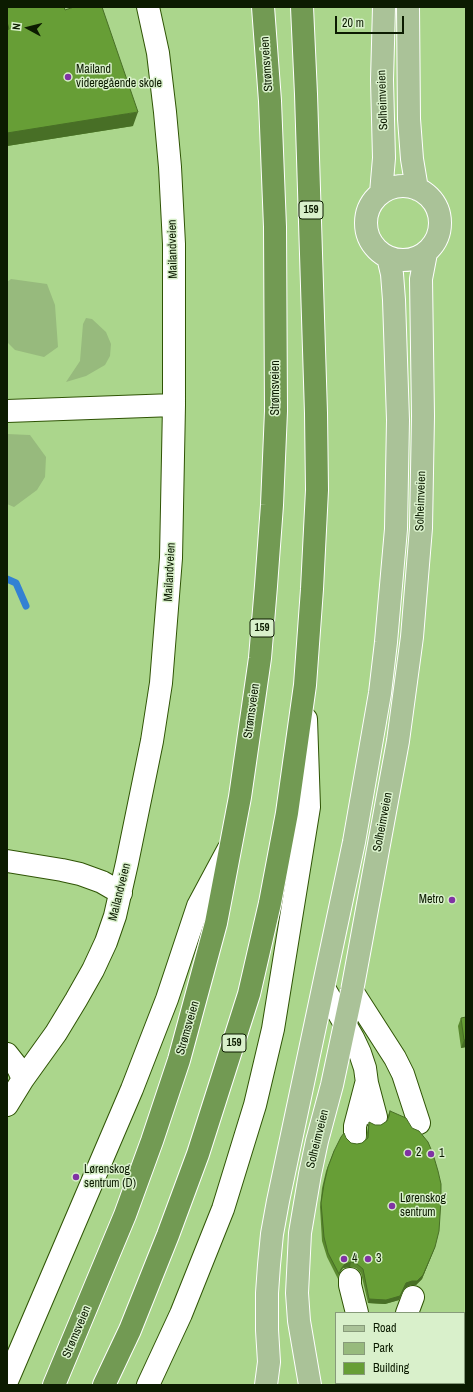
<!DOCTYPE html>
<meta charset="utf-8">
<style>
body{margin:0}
#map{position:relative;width:473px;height:1392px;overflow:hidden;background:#abd68c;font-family:"Archivo Narrow",sans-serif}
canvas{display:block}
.frame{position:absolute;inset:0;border:8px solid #0c1b01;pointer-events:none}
.legend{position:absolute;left:335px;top:1312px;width:130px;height:72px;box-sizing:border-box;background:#d9f0cb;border:1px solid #879b7a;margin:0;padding:5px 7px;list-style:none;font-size:12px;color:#0c1b01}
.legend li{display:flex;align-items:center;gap:8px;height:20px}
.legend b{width:20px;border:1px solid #879b7a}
.north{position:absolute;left:8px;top:8px;width:40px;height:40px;-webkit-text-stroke:3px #d9f0cb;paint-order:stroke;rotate:277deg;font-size:11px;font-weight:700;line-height:16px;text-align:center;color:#0c1b01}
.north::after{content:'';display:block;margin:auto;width:14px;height:18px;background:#0c1b01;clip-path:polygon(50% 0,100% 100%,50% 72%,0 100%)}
.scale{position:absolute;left:335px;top:16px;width:69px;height:18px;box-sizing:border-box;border:2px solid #0c1b01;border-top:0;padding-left:5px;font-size:12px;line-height:14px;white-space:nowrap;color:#0c1b01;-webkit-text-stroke:3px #d9f0cb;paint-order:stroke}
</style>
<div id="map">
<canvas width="473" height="1392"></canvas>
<div class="frame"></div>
<ul class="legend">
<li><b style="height:5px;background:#aac298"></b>Road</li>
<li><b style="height:11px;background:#97ba7d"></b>Park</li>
<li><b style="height:11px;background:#679e36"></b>Building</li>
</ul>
<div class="north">N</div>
<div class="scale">20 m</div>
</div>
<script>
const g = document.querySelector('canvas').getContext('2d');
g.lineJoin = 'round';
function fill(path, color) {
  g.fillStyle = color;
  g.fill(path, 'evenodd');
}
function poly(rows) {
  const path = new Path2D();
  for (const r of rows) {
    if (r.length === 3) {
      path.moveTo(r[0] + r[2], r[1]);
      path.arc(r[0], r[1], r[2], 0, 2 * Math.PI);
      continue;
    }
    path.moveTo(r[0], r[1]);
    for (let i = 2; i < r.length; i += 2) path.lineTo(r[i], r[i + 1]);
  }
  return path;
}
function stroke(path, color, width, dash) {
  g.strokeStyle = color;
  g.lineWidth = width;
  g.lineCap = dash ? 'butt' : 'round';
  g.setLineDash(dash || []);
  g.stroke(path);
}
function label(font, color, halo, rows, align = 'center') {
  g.font = font + ' "Archivo Narrow",sans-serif';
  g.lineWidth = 3;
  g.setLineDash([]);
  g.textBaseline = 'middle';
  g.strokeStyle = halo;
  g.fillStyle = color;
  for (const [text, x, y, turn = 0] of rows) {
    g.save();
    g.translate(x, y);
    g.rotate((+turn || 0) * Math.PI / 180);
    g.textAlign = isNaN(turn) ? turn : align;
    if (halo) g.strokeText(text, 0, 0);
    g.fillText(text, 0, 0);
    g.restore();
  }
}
fill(poly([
 [11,279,47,284,55,305,58,347,44,357,15,350,7,342,7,282],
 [86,318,92,319,106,332,111,344,110,356,105,365,86,376,66,382,80,361,83,324],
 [7,434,30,435,46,457,45,477,37,490,14,507,7,504]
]), '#97ba7d');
stroke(poly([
 [7,579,16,583,26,606]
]), '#3381d3', 7);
const minor = poly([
 [7,411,174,405],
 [7,861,62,870,80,874,102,882,121,893],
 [324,988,353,1038,360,1053,365,1068,367,1083,376,1117],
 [352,991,395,1058,403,1074,419,1123],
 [7,1054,18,1068,23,1079],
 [7,1105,23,1079,56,1033,76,1000,93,970,106,942,115,916,127,863,152,741,161,683,171,558,174,405,174,244,170,167,165,112,158,53,148,7],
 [355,1136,355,1126,366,1084],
 [350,1279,350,1285,357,1313],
 [407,1313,413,1297],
 [7,1381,132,1089,167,999,198,906,228,850],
 [148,1385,181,1314,223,1209,255,1105,273,1029,309,807,306,719],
 [349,1385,350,1383],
 [386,1385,387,1383]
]);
const major = poly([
 [408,7,409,119,412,159,417,189],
 [403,223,37],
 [381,193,384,158,382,80,384,7],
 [266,1385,269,1362,267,1330,267,1293,269,1265,272,1234,278,1201,354,842,380,693,386,642,396,529,398,420,394,300,392,274,388,257],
 [310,1385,299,1321,297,1293,300,1233,310,1174,317,1141,332,1085,352,991,398,741,412,637,421,528,423,416,421,279,426,253]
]);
const highway = poly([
 [54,1385,125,1215,152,1141,179,1060,216,923,240,797,260,658,266,586,272,505,276,411,275,227,270,101,263,7],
 [104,1385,130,1330,168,1235,198,1154,249,994,270,903,287,813,305,685,312,589,317,490,316,413,306,94,302,7]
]);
stroke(minor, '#2f5405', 24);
stroke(major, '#fff', 24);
stroke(highway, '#fff', 24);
stroke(minor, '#fff', 22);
stroke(major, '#aac298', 22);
stroke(highway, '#729a53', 22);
fill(poly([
 [7,7,65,10,133,126,7,146],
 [461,1018,466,1047,461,1048,458,1026],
 [390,1111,435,1247,422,1279,416,1285,411,1285,405,1288,399,1300,385,1304,368,1303,361,1273,356,1268,350,1267,343,1268,340,1272,338,1279,327,1257,322,1241,320,1207,322,1188,326,1171,334,1151,346,1138,351,1143,357,1144,362,1143,366,1139,368,1126,369,1122,375,1125,381,1125,387,1121,388,1119,388,1115]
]), '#59882e');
fill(poly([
 [138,112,133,126,7,146,7,133],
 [464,1040,466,1040,466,1047,461,1048],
 [435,1247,422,1279,416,1285,411,1285,405,1288,399,1300,385,1304,368,1303,369,1299],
 [351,1262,350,1267,343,1268,339,1273,341,1269,345,1264]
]), '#486f26');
const building = poly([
 [7,7,64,7,65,10,74,7,102,7,138,112,7,133,7,30,9,29,7,22,7,7],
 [466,1017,466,1040,464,1040,461,1018,466,1017],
 [390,1111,406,1118,412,1128,419,1131,428,1142,433,1154,438,1171,441,1184,441,1200,439,1231,435,1247,423,1275,417,1281,412,1281,406,1283,400,1296,386,1300,369,1299,363,1269,357,1264,351,1262,345,1264,341,1269,339,1274,328,1253,324,1237,321,1203,324,1184,328,1167,334,1151,341,1137,344,1133,346,1138,351,1143,357,1144,362,1143,368,1138,369,1122,375,1125,381,1125,387,1121,389,1116,390,1111]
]);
fill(building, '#679e36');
stroke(building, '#486f26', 1);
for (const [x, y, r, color] of [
 [68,77,4,"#8033a4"],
 [452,900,4,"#8033a4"],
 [408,1153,4,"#8033a4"],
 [431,1154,4,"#8033a4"],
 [76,1177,4,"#8033a4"],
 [392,1206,4,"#8033a4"],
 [344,1259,4,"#8033a4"],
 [368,1259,4,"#8033a4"]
]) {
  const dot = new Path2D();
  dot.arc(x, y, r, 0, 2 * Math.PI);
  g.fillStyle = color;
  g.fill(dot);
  stroke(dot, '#d9f0cb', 1.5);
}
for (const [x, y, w] of [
 [311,210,24],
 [262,628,24],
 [234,1043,24]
]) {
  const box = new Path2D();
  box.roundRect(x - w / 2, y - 9, w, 18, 3);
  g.fillStyle = '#d9f0cb';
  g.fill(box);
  stroke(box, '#0c1b01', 1);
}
label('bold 11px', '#0c1b01', null, [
 ["159",311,210],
 ["159",262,628],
 ["159",234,1043]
]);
label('12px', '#0c1b01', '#d9f0cb', [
 ["Strømsveien",267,64,-94],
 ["Solheimveien",383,100,-92],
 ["Mailandveien",173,249,-91],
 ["Strømsveien",276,388,-90],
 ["Solheimveien",421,501,-88],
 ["Mailandveien",170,572,-87],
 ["Strømsveien",252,711,-82],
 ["Solheimveien",383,822,-79],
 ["Mailandveien",120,892,-76],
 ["Strømsveien",188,1028,-74],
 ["Solheimveien",318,1139,-76],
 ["Strømsveien",77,1332,-67]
]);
label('12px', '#0c1b01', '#d9f0cb', [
 ["Mailand",76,70],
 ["videregående skole",76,84],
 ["Metro",444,900,"right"],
 ["2",416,1153],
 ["1",439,1154],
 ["Lørenskog",84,1170],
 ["sentrum (D)",84,1184],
 ["Lørenskog",400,1199],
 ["sentrum",400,1213],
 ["4",352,1259],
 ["3",376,1259]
], 'left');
</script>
